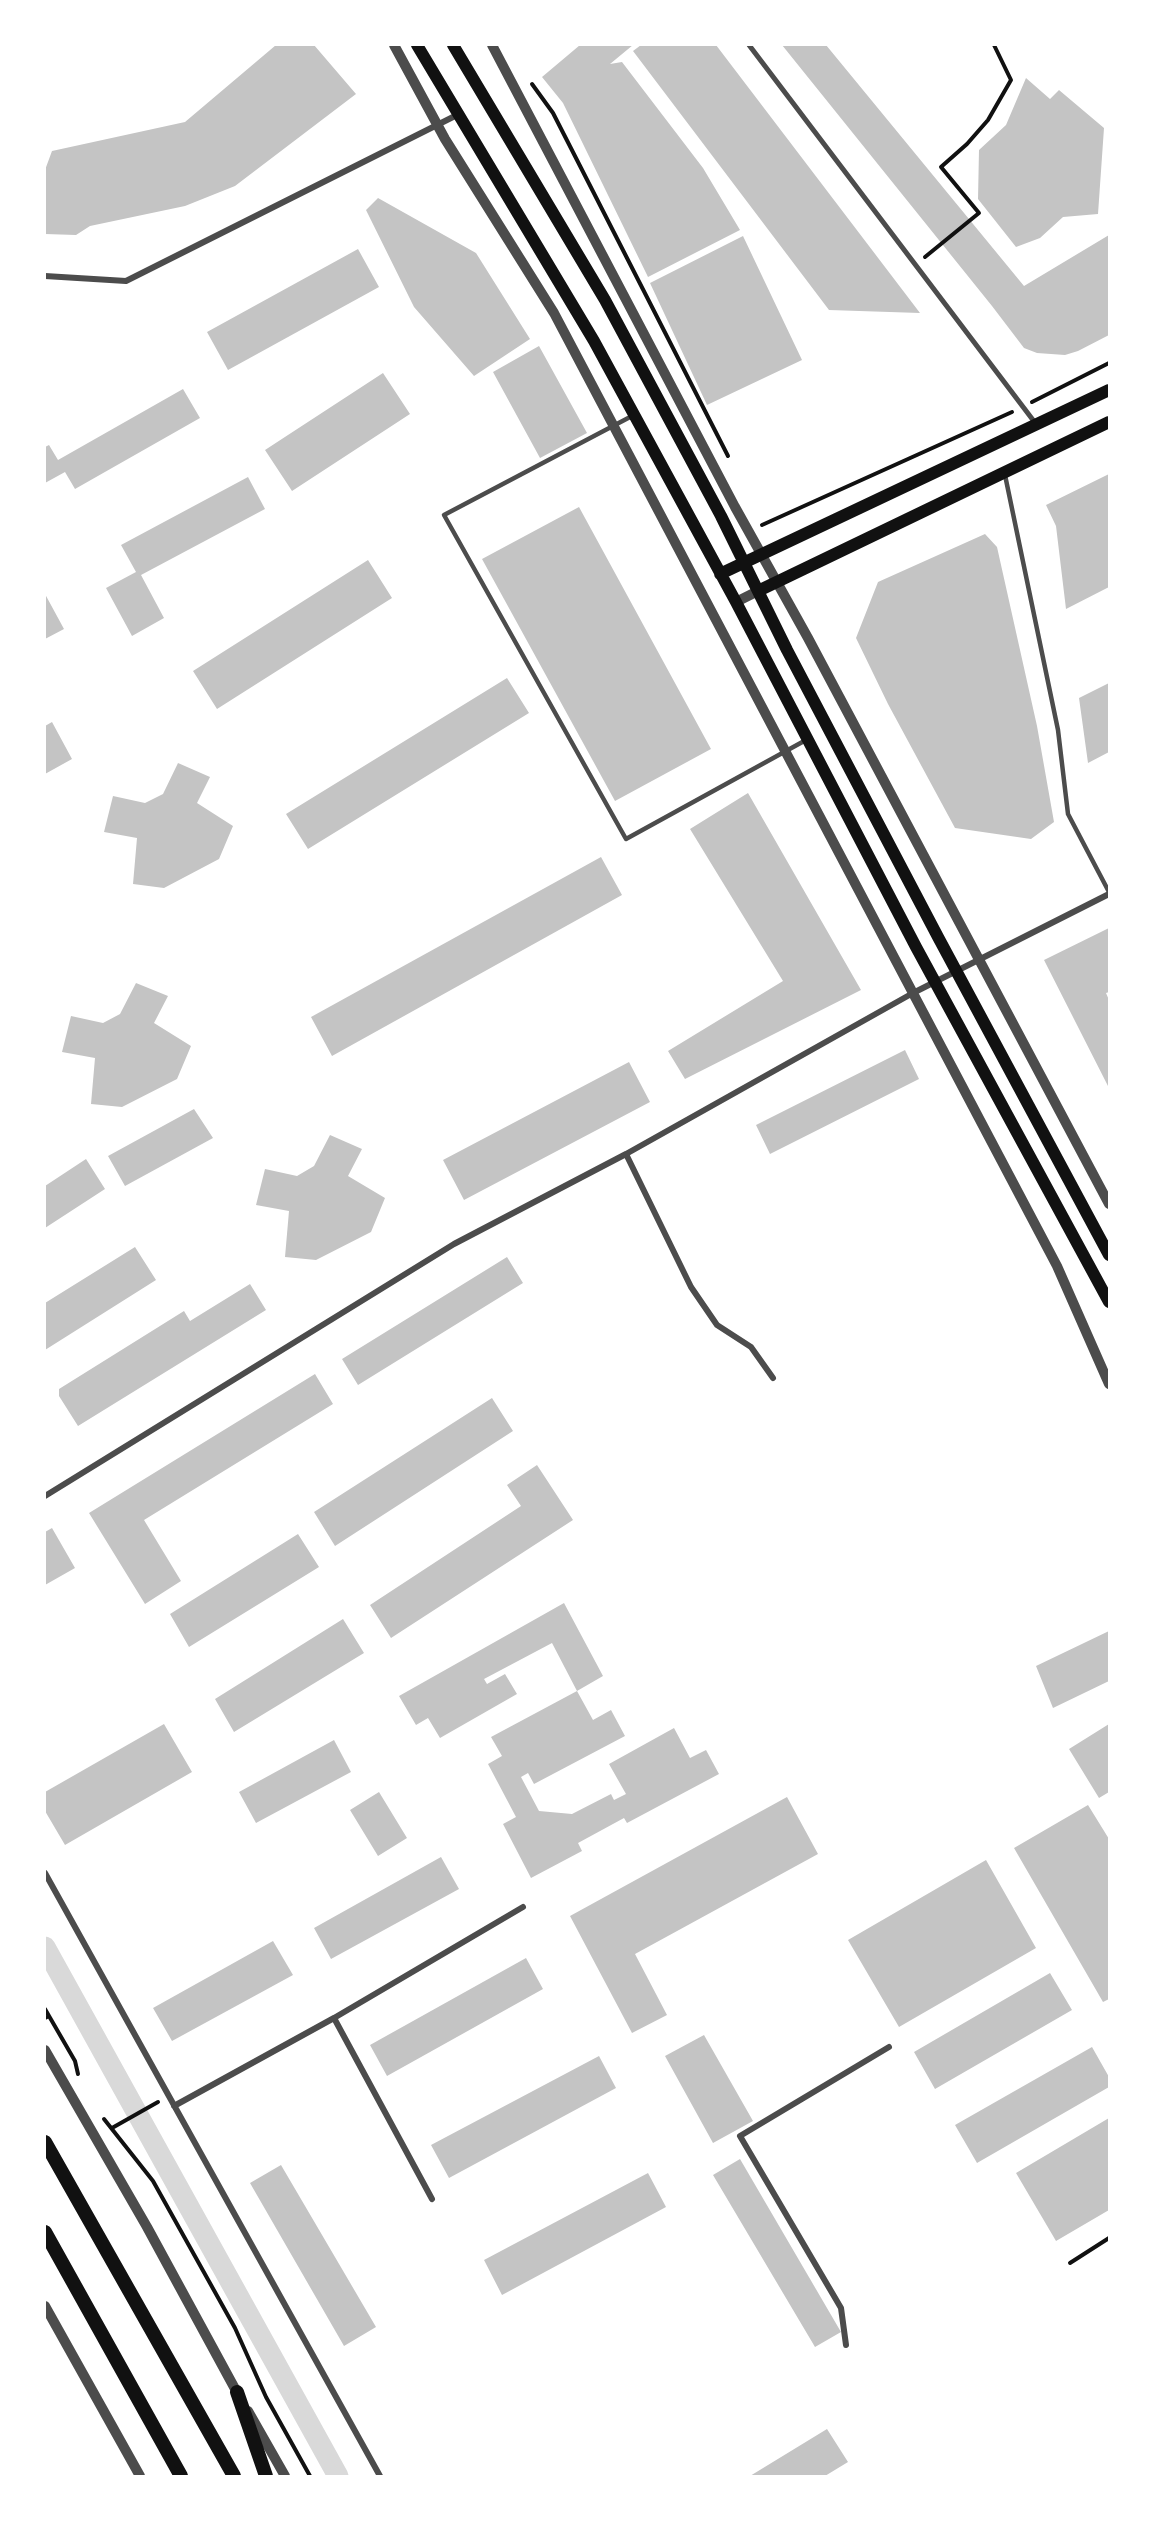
<!DOCTYPE html>
<style>
body{margin:0}
#map{position:relative;width:1154px;height:2521px;overflow:hidden;background:#fff;font-family:"Roboto Condensed",sans-serif}
canvas{display:block}
.frame{position:absolute;inset:0;border:46px solid #fff;pointer-events:none}
</style>
<div id="map">
<canvas width="1154" height="2521"></canvas>
<div class="frame"></div>
</div>
<script>
const g = document.querySelector('canvas').getContext('2d');
g.lineJoin = 'round';
function poly(rows) {
  const path = new Path2D();
  for (const r of rows) {
    path.moveTo(r[0], r[1]);
    for (let i = 2; i < r.length; i += 2) path.lineTo(r[i], r[i + 1]);
  }
  return path;
}
function stroke(path, color, width, dash) {
  g.strokeStyle = color;
  g.lineWidth = width;
  g.lineCap = dash ? 'butt' : 'round';
  g.setLineDash(dash || []);
  g.stroke(path);
}
function fill(path, color) {
  g.fillStyle = color;
  g.fill(path, 'evenodd');
}
stroke(poly([
 [45,1947,338,2476]
]), '#d9d9d9', 21);
fill(poly([
 [276,45,314,45,356,94,235,186,185,206,90,226,76,235,45,234,45,170,52,151,185,122],
 [580,45,633,45,610,64,622,62,703,168,740,230,648,277,563,103,542,77],
 [641,45,716,45,920,313,829,310,633,51],
 [782,45,826,45,1024,286,1109,235,1109,335,1078,351,1065,355,1037,353,1024,348,992,306],
 [1026,78,1050,99,1059,90,1104,128,1098,214,1063,217,1040,238,1016,247,978,199,979,150,1006,125],
 [378,198,476,253,530,339,474,376,414,307,366,210],
 [743,236,802,360,707,405,650,283],
 [358,249,379,287,228,370,207,332],
 [539,346,587,433,540,458,493,372],
 [383,373,410,414,292,491,265,450],
 [183,389,200,418,75,489,65,472,45,483,45,447,49,445,58,460],
 [1109,474,1109,587,1066,609,1056,526,1046,505],
 [248,477,265,509,141,575,164,618,132,636,106,588,136,572,121,545],
 [579,507,711,749,615,801,482,559],
 [985,534,997,547,1037,726,1054,822,1031,839,955,828,888,704,856,638,878,582],
 [368,560,392,598,217,709,193,671],
 [45,594,64,629,45,639],
 [507,678,529,713,308,849,286,814],
 [1109,683,1109,752,1088,763,1079,698],
 [52,722,72,759,45,774,45,726],
 [178,763,210,777,197,803,233,826,219,859,164,888,133,884,137,838,104,832,113,796,145,803,163,794],
 [748,793,861,990,685,1079,668,1051,783,981,690,829],
 [601,857,622,895,332,1056,311,1017],
 [1109,928,1109,992,1106,993,1109,1000,1109,1088,1044,960],
 [136,983,168,996,154,1023,191,1046,177,1079,122,1107,91,1104,95,1058,62,1052,71,1016,103,1023,120,1014],
 [905,1050,919,1079,770,1154,756,1125],
 [629,1062,650,1102,464,1200,443,1160],
 [194,1109,213,1138,125,1186,108,1156],
 [330,1135,362,1149,348,1176,385,1198,371,1232,316,1260,285,1257,289,1211,256,1205,265,1169,297,1176,314,1166],
 [86,1159,105,1189,45,1228,45,1186],
 [135,1247,156,1280,45,1350,45,1303],
 [507,1257,523,1283,358,1385,342,1359],
 [250,1284,266,1310,78,1426,59,1396,59,1389,184,1311,190,1321],
 [315,1374,333,1404,144,1520,181,1581,145,1604,89,1513],
 [492,1398,513,1431,335,1546,314,1512],
 [537,1465,573,1520,391,1638,370,1605,521,1506,507,1485],
 [52,1528,75,1568,45,1585,45,1532],
 [298,1534,319,1567,189,1647,170,1614],
 [564,1603,603,1676,577,1691,593,1720,611,1710,625,1736,534,1784,528,1773,521,1777,539,1811,572,1814,611,1794,614,1800,626,1794,609,1764,674,1728,690,1758,706,1750,719,1774,627,1823,624,1818,578,1843,582,1851,531,1878,503,1824,516,1817,488,1764,502,1756,491,1737,577,1691,552,1643,484,1679,487,1684,505,1674,517,1694,440,1738,428,1718,416,1725,399,1696],
 [343,1619,364,1653,234,1732,215,1699],
 [1109,1631,1109,1681,1053,1708,1036,1666],
 [164,1724,192,1772,65,1845,45,1811,45,1792],
 [1109,1724,1109,1792,1099,1798,1069,1749],
 [334,1740,351,1772,256,1823,239,1792],
 [379,1792,407,1838,378,1856,350,1810],
 [787,1797,818,1854,635,1954,667,2015,632,2033,570,1916],
 [1088,1805,1109,1839,1109,1999,1103,2002,1014,1848],
 [441,1857,459,1889,331,1959,314,1928],
 [986,1860,1036,1948,899,2027,848,1940],
 [273,1941,293,1975,172,2041,153,2008],
 [526,1958,543,1989,387,2076,370,2045],
 [1050,1973,1072,2010,935,2089,914,2052],
 [704,2035,753,2121,713,2143,665,2056],
 [1092,2047,1109,2077,1109,2087,977,2163,955,2125],
 [599,2056,616,2088,449,2178,431,2145],
 [1109,2118,1109,2210,1056,2241,1016,2173],
 [740,2159,841,2332,815,2347,713,2175],
 [281,2165,376,2327,344,2346,250,2183],
 [648,2173,666,2207,502,2295,484,2260],
 [827,2429,848,2462,825,2476,750,2476]
]), '#c4c4c4');
stroke(poly([
 [532,84,553,113,728,456],
 [925,257,979,213,941,167,967,144,988,120,1011,80,994,45],
 [1032,402,1109,363],
 [762,525,1012,412],
 [45,2009,49,2016,45,2018],
 [49,2016,75,2061,78,2074],
 [104,2119,153,2181,235,2328,266,2397,310,2476],
 [112,2128,158,2102],
 [1070,2263,1109,2238]
]), '#111', 4);
stroke(poly([
 [632,416,444,515,626,839,806,740],
 [1005,475,1058,730,1068,814,1109,892]
]), '#4c4c4c', 4.5);
stroke(poly([
 [749,45,1036,424]
]), '#4c4c4c', 5);
stroke(poly([
 [45,276,126,281,457,115],
 [626,1154,691,1287,717,1325,751,1347,773,1378],
 [45,1496,454,1244,626,1154,913,993,1109,894],
 [45,1873,380,2476],
 [334,2018,432,2199],
 [174,2106,334,2018,523,1907],
 [846,2345,841,2308,740,2136,889,2047]
]), '#4c4c4c', 6);
stroke(poly([
 [394,45,445,139,554,313,1057,1266,1109,1384],
 [492,45,735,507,808,638,1109,1204],
 [736,602,758,591],
 [45,2050,147,2227,240,2398],
 [45,2306,140,2476],
 [248,2411,285,2476]
]), '#4c4c4c', 10);
stroke(poly([
 [417,45,594,341,736,602,916,947,1109,1302],
 [453,45,605,300,721,516,787,650,938,937,1109,1255],
 [720,574,1109,390],
 [758,591,1109,422]
]), '#111', 12);
stroke(poly([
 [45,2142,234,2476],
 [45,2232,181,2476],
 [237,2392,266,2476]
]), '#111', 14);
</script>
